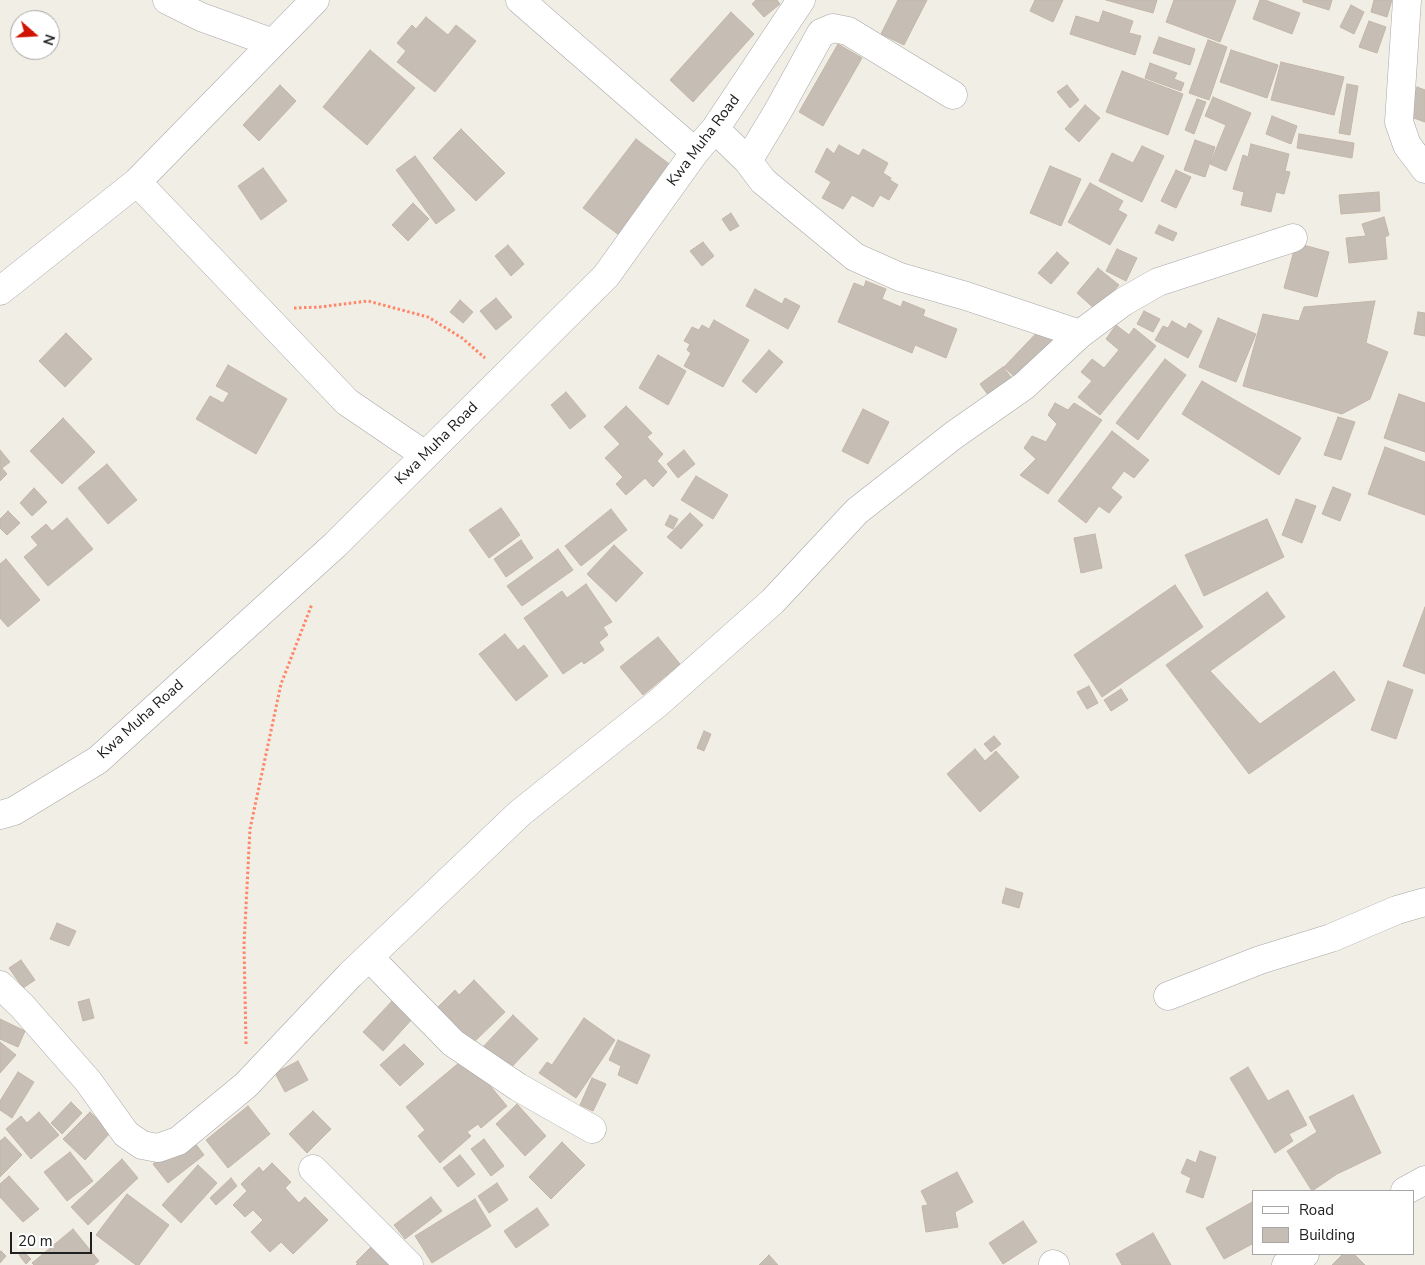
<!DOCTYPE html>
<style>
body{margin:0}
#map{position:relative;width:1425px;height:1265px;overflow:hidden;background:#f1eee6;font-family:"Nunito Sans",sans-serif}
canvas{display:block}
.legend{position:absolute;left:1252px;top:1190px;width:162px;height:65px;box-sizing:border-box;background:#fff;border:1px solid #a6a6a6;margin:0;padding:6px 9px;list-style:none;font-size:15px;color:#202020}
.legend li{display:flex;align-items:center;gap:10px;height:25px}
.legend b{width:25px;border:1px solid #a6a6a6}
.north{position:absolute;left:10px;top:10px;width:50px;height:50px;box-sizing:border-box;background:#fff;border:1px solid #a6a6a6;border-radius:50%;rotate:109deg;font-size:14px;font-weight:700;line-height:20px;text-align:center;color:#202020}
.north::after{content:'';display:block;margin:auto;width:18px;height:22px;background:#d01300;clip-path:polygon(50% 0,100% 100%,50% 72%,0 100%)}
.scale{position:absolute;left:10px;top:1232px;width:82px;height:22px;box-sizing:border-box;border:2px solid #202020;border-top:0;padding-left:6px;font-size:15px;line-height:18px;white-space:nowrap;color:#202020;-webkit-text-stroke:4px #fff;paint-order:stroke}
</style>
<div id="map">
<canvas width="1425" height="1265"></canvas>
<ul class="legend">
<li><b style="height:6px;background:#fff"></b>Road</li>
<li><b style="height:14px;background:#c6beb5"></b>Building</li>
</ul>
<div class="north">N</div>
<div class="scale">20 m</div>
</div>
<script>
const g = document.querySelector('canvas').getContext('2d');
g.lineJoin = 'round';
function fill(path, color) {
  g.fillStyle = color;
  g.fill(path, 'evenodd');
}
function poly(rows) {
  const path = new Path2D();
  for (const r of rows) {
    path.moveTo(r[0], r[1]);
    for (let i = 2; i < r.length; i += 2) path.lineTo(r[i], r[i + 1]);
  }
  return path;
}
function stroke(path, color, width, dash) {
  g.strokeStyle = color;
  g.lineWidth = width;
  g.lineCap = dash ? 'butt' : 'round';
  g.setLineDash(dash || []);
  g.stroke(path);
}
function label(font, color, halo, rows, align = 'center') {
  g.font = font + ' "Nunito Sans",sans-serif';
  g.lineWidth = 4.5;
  g.setLineDash([]);
  g.textBaseline = 'middle';
  g.strokeStyle = halo;
  g.fillStyle = color;
  for (const [text, x, y, turn = 0] of rows) {
    g.save();
    g.translate(x, y);
    g.rotate((+turn || 0) * Math.PI / 180);
    g.textAlign = isNaN(turn) ? turn : align;
    if (halo) g.strokeText(text, 0, 0);
    g.fillText(text, 0, 0);
    g.restore();
  }
}
const building = poly([
 [756,0,777,0,780,4,764,17,752,4,756,0],
 [898,0,927,0,904,45,881,34,898,0],
 [1035,0,1063,0,1053,22,1030,11,1035,0],
 [1106,0,1157,0,1153,13,1106,0],
 [1174,0,1236,0,1220,42,1166,22,1174,0],
 [1260,0,1265,0,1300,13,1292,34,1253,19,1260,0],
 [1303,0,1332,0,1329,10,1303,2,1303,0],
 [1374,0,1392,0,1387,17,1371,12,1374,0],
 [1351,5,1364,12,1354,34,1340,27,1351,5],
 [1103,11,1133,21,1129,33,1141,36,1135,55,1070,34,1076,16,1099,23,1103,11],
 [731,12,754,34,693,102,670,80,731,12],
 [426,17,448,35,456,25,476,41,435,92,397,62,406,51,397,43,412,25,416,29,426,17],
 [1369,21,1386,27,1377,53,1359,47,1369,21],
 [1159,37,1195,49,1190,65,1153,53,1159,37],
 [1208,40,1227,47,1209,100,1189,93,1208,40],
 [838,44,862,58,823,126,799,112,838,44],
 [370,50,415,88,367,145,323,107,370,50],
 [1231,50,1278,65,1267,98,1220,82,1231,50],
 [1281,62,1344,77,1334,115,1271,100,1281,62],
 [1150,63,1177,73,1174,79,1184,83,1181,91,1145,78,1150,63],
 [1122,71,1183,94,1168,135,1106,112,1122,71],
 [1347,84,1358,86,1350,135,1339,133,1347,84],
 [280,85,296,101,259,141,243,125,280,85],
 [1067,85,1079,100,1070,108,1057,92,1067,85],
 [1417,87,1425,90,1425,122,1408,116,1417,87],
 [1213,97,1251,113,1226,171,1210,164,1226,125,1205,116,1213,97],
 [1197,99,1206,102,1194,134,1185,130,1197,99],
 [1085,105,1100,118,1079,142,1065,129,1085,105],
 [1272,116,1297,126,1291,144,1266,134,1272,116],
 [461,129,505,173,476,201,433,158,461,129],
 [1299,134,1354,143,1352,158,1297,148,1299,134],
 [636,139,672,166,619,235,583,208,636,139],
 [1195,140,1215,147,1205,177,1184,170,1195,140],
 [1251,144,1289,154,1285,171,1290,172,1284,194,1276,192,1271,212,1241,205,1244,192,1233,189,1243,155,1248,157,1251,144],
 [839,145,859,156,863,149,888,163,883,173,891,178,890,180,898,185,889,200,880,195,873,207,852,195,843,209,822,198,831,182,815,172,827,148,834,154,839,145],
 [1142,146,1164,156,1142,202,1099,181,1112,153,1133,163,1142,146],
 [415,156,455,210,436,224,396,170,415,156],
 [1050,166,1081,179,1061,226,1030,213,1050,166],
 [263,168,287,201,261,220,238,186,263,168],
 [1176,170,1191,177,1176,208,1161,201,1176,170],
 [1090,183,1123,201,1118,210,1127,215,1110,245,1068,222,1090,183],
 [1379,192,1380,211,1341,214,1339,195,1379,192],
 [413,203,429,219,408,241,392,225,413,203],
 [731,213,739,226,730,231,722,219,731,213],
 [1384,217,1389,235,1385,237,1387,259,1349,263,1346,238,1366,236,1362,224,1384,217],
 [1159,225,1177,233,1173,241,1155,233,1159,225],
 [703,242,714,256,702,266,690,251,703,242],
 [1296,243,1329,252,1317,297,1284,288,1296,243],
 [508,245,524,264,511,276,495,256,508,245],
 [1117,249,1137,258,1126,281,1106,271,1117,249],
 [1057,252,1069,263,1051,284,1038,273,1057,252],
 [1098,268,1119,285,1097,311,1077,293,1098,268],
 [866,281,886,289,882,299,901,307,903,301,925,310,923,316,957,329,946,358,915,345,912,353,838,322,854,283,864,287,866,281],
 [755,289,782,304,785,298,800,306,788,329,746,306,755,289],
 [496,298,512,317,496,330,480,311,496,298],
 [460,300,473,312,463,323,450,312,460,300],
 [1375,301,1366,343,1388,352,1370,399,1342,414,1243,386,1263,314,1299,321,1304,307,1375,301],
 [1144,311,1160,319,1153,332,1137,324,1144,311],
 [1418,312,1425,313,1425,336,1414,334,1418,312],
 [1218,318,1256,334,1236,382,1199,367,1218,318],
 [714,320,749,340,723,387,684,366,691,353,687,350,690,344,684,341,692,327,699,330,702,325,709,329,714,320],
 [1172,321,1186,329,1189,323,1202,331,1188,358,1155,340,1163,326,1168,328,1172,321],
 [1045,324,1063,341,1022,384,1004,367,1045,324],
 [1116,325,1129,335,1134,328,1156,346,1100,415,1078,397,1092,381,1081,372,1092,359,1104,368,1119,350,1106,339,1116,325],
 [66,333,92,359,65,387,39,361,66,333],
 [769,350,783,362,756,393,742,381,769,350],
 [658,355,686,371,668,405,639,388,658,355],
 [1165,359,1186,375,1138,440,1116,423,1165,359],
 [228,365,287,399,256,454,196,419,210,396,223,403,229,393,216,386,228,365],
 [1003,367,1015,382,991,399,980,384,1003,367],
 [1202,381,1301,438,1279,475,1182,414,1202,381],
 [566,392,586,416,570,429,551,405,566,392],
 [1399,394,1425,403,1425,452,1384,438,1399,394],
 [1055,403,1068,410,1074,403,1102,420,1048,494,1020,475,1036,459,1024,448,1032,436,1046,442,1057,424,1048,415,1055,403],
 [626,406,652,433,647,437,663,454,657,461,667,472,653,487,645,478,626,495,616,484,623,477,605,458,620,444,604,427,626,406],
 [863,409,889,422,868,464,842,451,863,409],
 [1338,417,1355,422,1341,460,1324,455,1338,417],
 [63,418,95,452,62,484,30,451,63,418],
 [1112,431,1149,460,1134,478,1124,471,1111,488,1122,497,1109,513,1099,506,1086,523,1058,501,1112,431],
 [1385,447,1425,462,1425,515,1368,494,1385,447],
 [0,450,10,462,2,468,7,474,0,481,0,450],
 [684,450,695,464,678,478,667,464,684,450],
 [107,464,137,500,108,524,78,488,107,464],
 [696,476,728,495,713,519,681,500,696,476],
 [1333,487,1351,494,1340,521,1322,514,1333,487],
 [34,488,47,502,32,516,20,503,34,488],
 [1296,499,1316,506,1302,543,1282,535,1296,499],
 [501,508,520,535,489,558,469,530,501,508],
 [611,509,627,530,581,566,565,546,611,509],
 [8,511,20,523,7,535,0,528,0,519,8,511],
 [690,513,703,525,681,549,667,537,690,513],
 [670,515,678,519,673,529,665,525,670,515],
 [67,518,93,549,48,586,24,557,38,545,31,537,46,524,52,531,67,518],
 [1267,519,1284,557,1204,596,1185,555,1267,519],
 [1095,534,1102,568,1081,573,1074,538,1095,534],
 [521,540,533,558,506,577,494,559,521,540],
 [614,545,643,573,616,602,587,574,614,545],
 [558,549,573,570,522,606,507,586,558,549],
 [6,559,40,600,8,627,0,618,0,564,6,559],
 [586,584,612,622,603,627,608,635,599,642,604,650,584,664,582,661,563,674,524,618,562,591,567,598,586,584],
 [1175,585,1203,627,1102,697,1074,655,1175,585],
 [1267,592,1285,617,1210,671,1260,724,1334,671,1355,700,1249,774,1166,665,1267,592],
 [1425,607,1425,674,1403,666,1425,607],
 [505,634,518,650,524,645,548,676,516,701,479,654,505,634],
 [658,637,680,664,643,695,620,667,658,637],
 [1388,681,1413,690,1396,739,1371,730,1388,681],
 [1089,686,1098,703,1087,709,1077,692,1089,686],
 [1121,689,1128,700,1111,711,1104,700,1121,689],
 [704,731,711,734,704,751,697,748,704,731],
 [994,736,1001,744,991,752,984,744,994,736],
 [975,749,985,761,996,751,1019,777,980,812,947,774,975,749],
 [1006,888,1023,893,1019,908,1002,903,1006,888],
 [57,923,76,931,69,946,50,939,57,923],
 [21,960,35,980,23,988,9,968,21,960],
 [474,980,505,1012,472,1044,437,1008,455,990,459,995,474,980],
 [89,999,94,1018,83,1021,78,1002,89,999],
 [394,999,414,1017,383,1051,363,1032,394,999],
 [513,1015,538,1039,507,1072,482,1048,513,1015],
 [584,1018,615,1040,576,1098,539,1073,547,1062,552,1065,584,1018],
 [0,1019,25,1031,18,1047,0,1039,0,1019],
 [618,1040,650,1055,637,1084,618,1075,621,1066,609,1060,618,1040],
 [0,1042,16,1055,0,1073,0,1042],
 [404,1044,424,1064,400,1086,380,1065,404,1044],
 [466,1057,507,1106,481,1128,478,1124,467,1132,471,1136,440,1163,418,1136,425,1130,406,1107,466,1057],
 [298,1061,308,1080,285,1092,275,1073,298,1061],
 [1248,1067,1268,1101,1288,1090,1307,1125,1289,1134,1293,1141,1275,1153,1230,1078,1248,1067],
 [18,1072,34,1082,12,1118,0,1110,0,1101,18,1072],
 [592,1078,606,1084,593,1111,580,1105,592,1078],
 [1353,1095,1381,1153,1337,1174,1312,1191,1287,1151,1317,1132,1309,1117,1353,1095],
 [71,1102,82,1113,62,1134,51,1123,71,1102],
 [517,1104,546,1136,525,1156,496,1124,517,1104],
 [248,1106,270,1134,228,1168,206,1140,248,1106],
 [313,1111,331,1129,307,1153,289,1134,313,1111],
 [39,1112,59,1135,31,1159,6,1129,21,1116,27,1123,39,1112],
 [90,1112,111,1132,85,1160,63,1139,90,1112],
 [189,1135,204,1155,168,1183,153,1164,189,1135],
 [5,1137,22,1155,0,1177,0,1141,5,1137],
 [484,1139,504,1166,491,1176,471,1149,484,1139],
 [562,1142,585,1165,551,1199,529,1177,562,1142],
 [1200,1151,1216,1157,1203,1198,1186,1192,1191,1178,1181,1173,1187,1159,1196,1163,1200,1151],
 [70,1152,93,1181,67,1201,44,1172,70,1152],
 [460,1155,475,1174,458,1187,443,1168,460,1155],
 [122,1159,138,1178,88,1225,71,1207,122,1159],
 [272,1163,291,1182,285,1188,299,1203,305,1197,328,1220,293,1254,281,1242,270,1252,251,1232,263,1220,253,1210,245,1217,233,1205,247,1191,241,1184,259,1167,263,1172,272,1163],
 [198,1165,217,1183,181,1223,162,1205,198,1165],
 [957,1172,973,1202,955,1212,958,1227,926,1232,922,1206,928,1205,921,1191,957,1172],
 [9,1176,39,1209,23,1222,0,1197,0,1184,9,1176],
 [231,1178,237,1186,216,1205,210,1198,231,1178],
 [497,1183,508,1200,489,1213,478,1196,497,1183],
 [127,1194,169,1225,139,1265,136,1265,96,1235,127,1194],
 [431,1197,442,1211,405,1239,394,1225,431,1197],
 [475,1199,491,1226,432,1263,415,1236,475,1199],
 [1254,1201,1254,1243,1224,1259,1206,1228,1254,1201],
 [537,1208,549,1225,516,1248,504,1231,537,1208],
 [1023,1221,1037,1242,1003,1264,989,1243,1023,1221],
 [73,1229,99,1261,94,1265,34,1265,32,1263,73,1229],
 [1153,1233,1171,1265,1122,1265,1116,1254,1153,1233],
 [380,1238,406,1265,356,1265,358,1263,356,1262,380,1238],
 [1,1251,6,1256,0,1263,0,1252,1,1251],
 [24,1252,31,1259,26,1264,19,1255,24,1252],
 [1343,1254,1354,1254,1365,1265,1332,1265,1343,1254],
 [769,1255,778,1265,759,1265,769,1255]
]);
fill(building, '#c6beb5');
stroke(building, '#c3b6a7', 1);
const minor = poly([
 [167,0,201,17,273,43],
 [520,0,695,152],
 [1407,0,1399,122,1407,145,1425,169],
 [715,129,748,161,763,181,855,257,900,277,966,296,1080,334],
 [748,161,778,111,821,33,833,28,848,31,953,95],
 [137,182,347,402,425,455],
 [0,291,137,182,315,0],
 [0,815,14,811,98,760,335,545,606,276,695,152,715,129,801,0],
 [369,957,453,1043,518,1087,592,1129],
 [0,985,22,1006,88,1081,126,1134,142,1145,158,1148,178,1141,246,1085,350,975,520,813,658,703,773,601,857,511,954,435,1024,386,1080,334,1123,302,1158,282,1293,238],
 [1168,996,1260,960,1331,938,1397,910,1425,902],
 [313,1169,409,1265],
 [1405,1191,1425,1180],
 [1053,1264,1055,1265],
 [1286,1265,1305,1254]
]);
stroke(minor, '#a7a7a7', 29);
stroke(poly([
 [294,308,320,307,368,301,428,317,462,338,485,358],
 [246,1044,244,945,250,829,281,684,312,604]
]), '#ff8669', 3, [2.5, 2.5]);
stroke(minor, '#fff', 28);
label('15px', '#202020', '#fff', [
 ["Kwa Muha Road",704,141,-53],
 ["Kwa Muha Road",437,444,-45],
 ["Kwa Muha Road",141,720,-42]
]);
</script>
